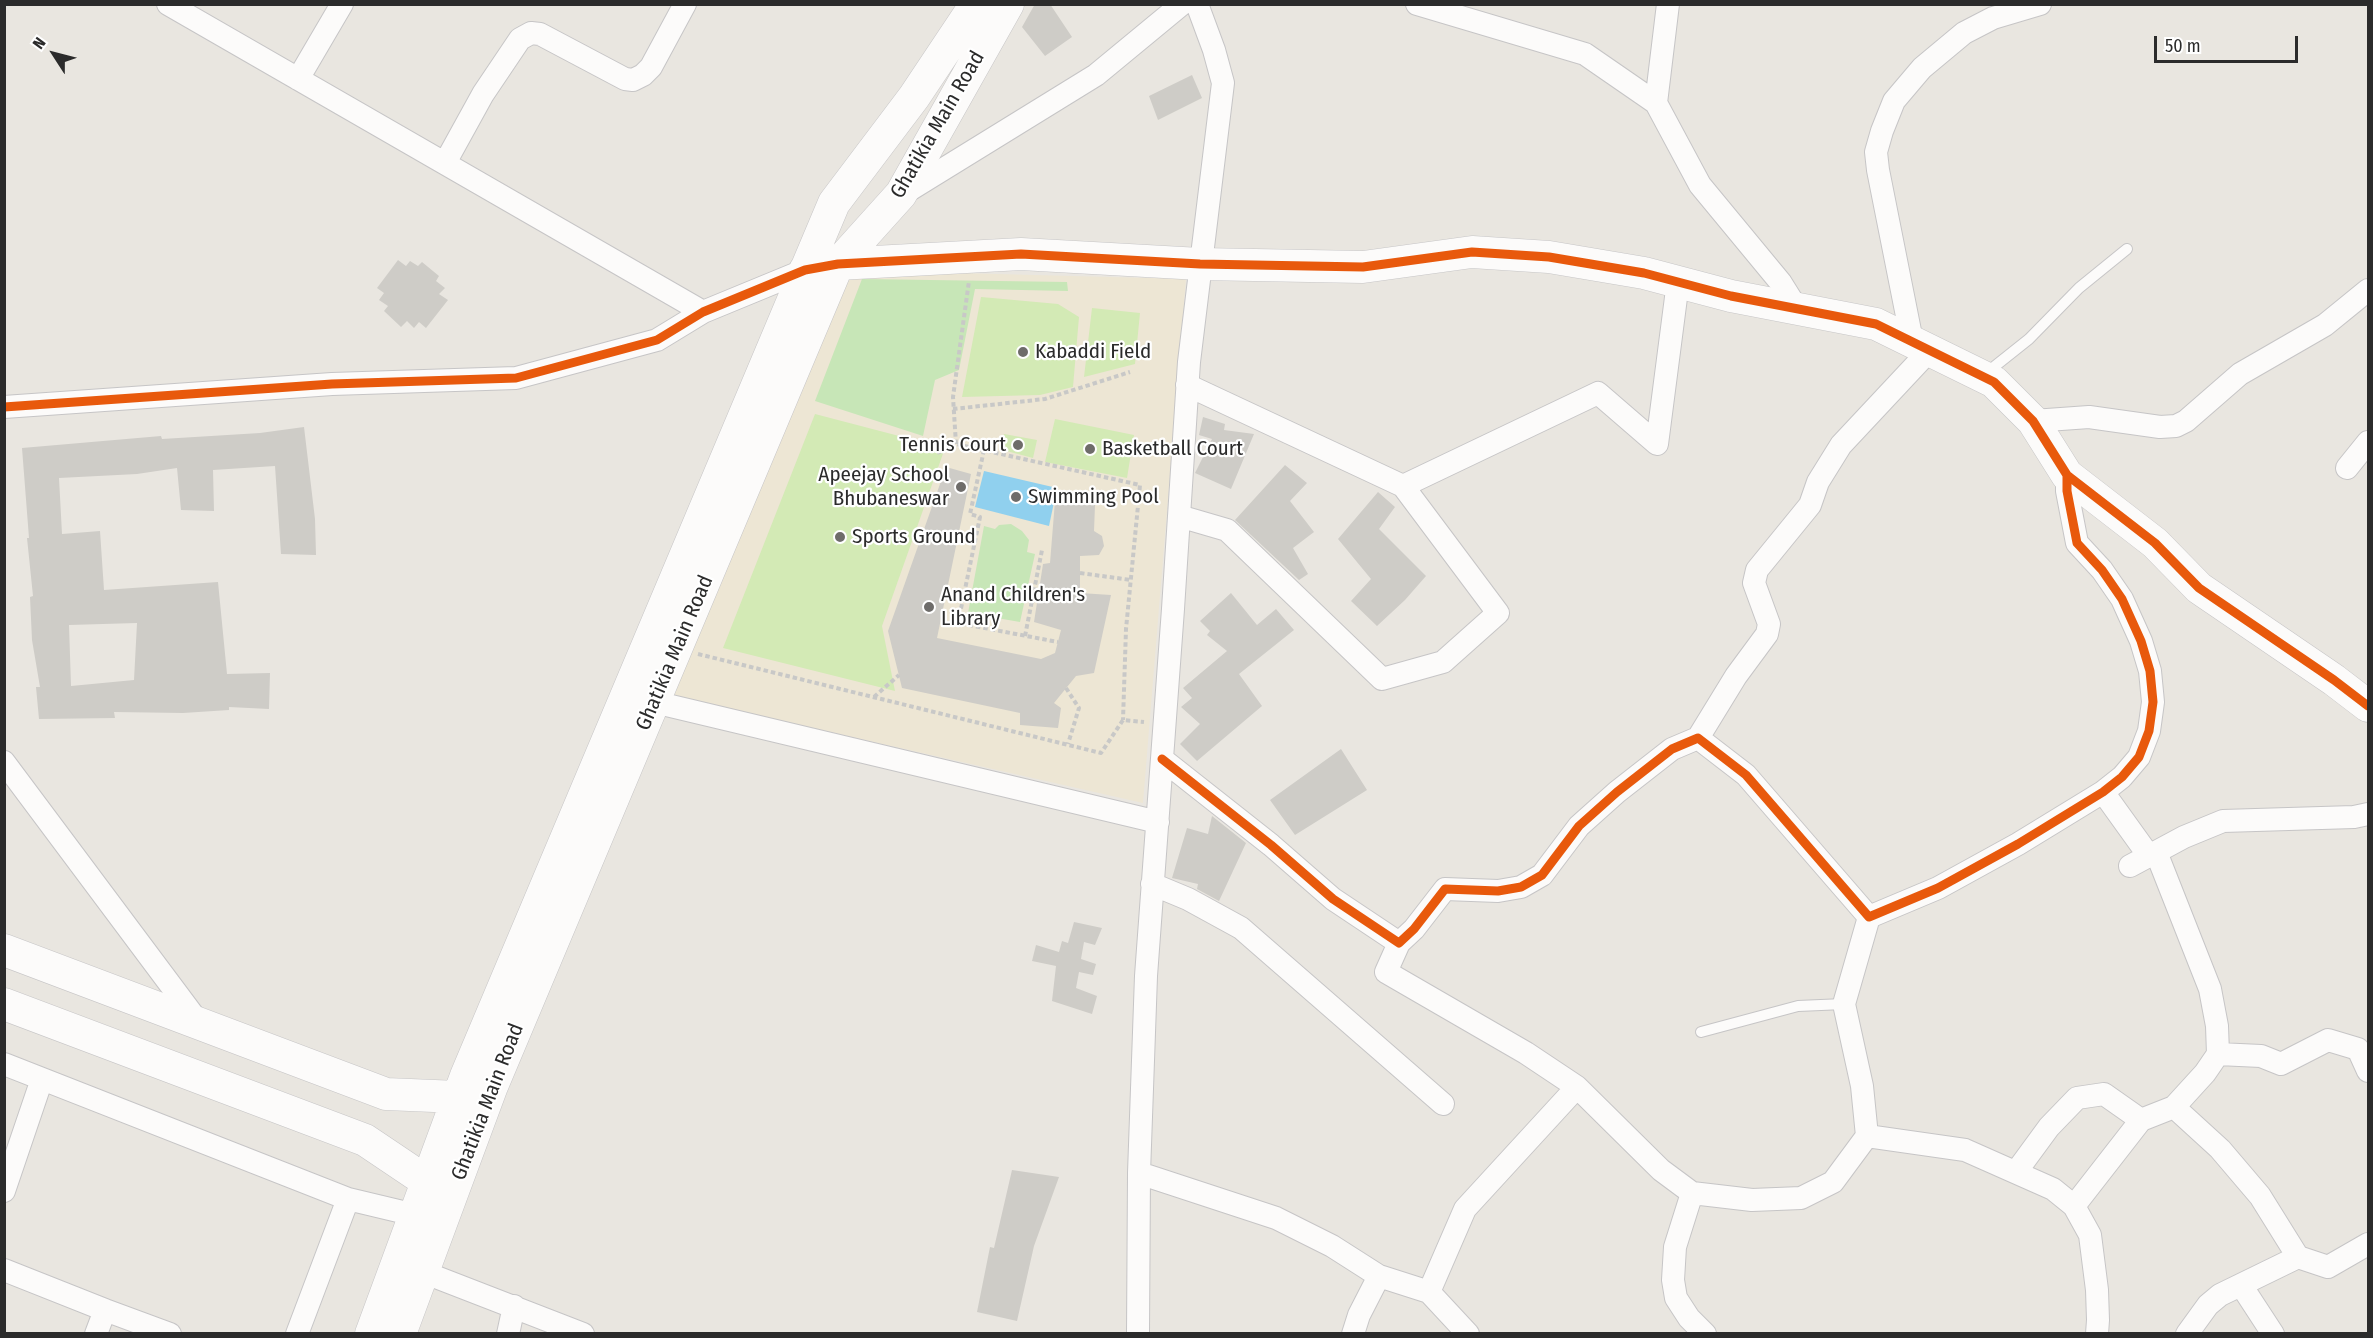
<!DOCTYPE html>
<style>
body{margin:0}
#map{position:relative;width:2373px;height:1338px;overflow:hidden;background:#e9e6e0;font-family:"Fira Sans Condensed",sans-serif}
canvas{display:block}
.frame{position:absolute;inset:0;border:6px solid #2b2b2b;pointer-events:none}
.north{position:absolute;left:24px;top:24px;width:60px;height:60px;-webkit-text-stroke:4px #fff;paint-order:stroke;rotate:306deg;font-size:16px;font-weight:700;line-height:24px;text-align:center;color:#2b2b2b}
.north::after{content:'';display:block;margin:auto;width:21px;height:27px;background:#2b2b2b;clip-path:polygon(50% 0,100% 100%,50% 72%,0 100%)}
.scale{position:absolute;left:2154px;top:36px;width:144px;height:27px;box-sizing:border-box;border:3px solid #2b2b2b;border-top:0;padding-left:8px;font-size:18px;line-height:21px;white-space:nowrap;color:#2b2b2b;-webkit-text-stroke:4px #fff;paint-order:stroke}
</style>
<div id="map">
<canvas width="2373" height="1338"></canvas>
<div class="frame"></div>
<div class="north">N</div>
<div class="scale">50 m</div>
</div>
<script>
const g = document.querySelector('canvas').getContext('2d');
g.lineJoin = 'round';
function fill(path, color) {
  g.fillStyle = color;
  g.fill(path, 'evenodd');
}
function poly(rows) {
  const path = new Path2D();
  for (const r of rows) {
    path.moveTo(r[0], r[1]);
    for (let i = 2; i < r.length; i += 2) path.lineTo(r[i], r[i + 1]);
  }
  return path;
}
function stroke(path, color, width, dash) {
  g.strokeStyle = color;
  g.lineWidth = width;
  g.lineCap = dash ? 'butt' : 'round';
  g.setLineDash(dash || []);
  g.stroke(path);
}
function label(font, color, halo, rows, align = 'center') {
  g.font = font + ' "Fira Sans Condensed",sans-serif';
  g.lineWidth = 4.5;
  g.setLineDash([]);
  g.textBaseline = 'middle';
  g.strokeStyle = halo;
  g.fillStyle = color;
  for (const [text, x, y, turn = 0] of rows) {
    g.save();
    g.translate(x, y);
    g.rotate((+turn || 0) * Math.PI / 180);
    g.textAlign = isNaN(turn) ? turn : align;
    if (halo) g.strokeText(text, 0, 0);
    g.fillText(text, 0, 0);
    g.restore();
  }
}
fill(poly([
 [845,270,1186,279,1143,803,666,695]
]), '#ede6d4');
fill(poly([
 [862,279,1067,282,1068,291,975,289,959,370,935,380,923,436,815,401],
 [1011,524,1022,531,1029,540,1027,552,1035,554,1020,622,968,613,984,526,995,529,999,525]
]), '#c7e6b7');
fill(poly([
 [981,297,1058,304,1079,317,1073,387,1040,395,962,397],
 [1092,308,1140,313,1135,364,1084,377],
 [815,414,945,448,882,626,895,691,723,648],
 [1055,419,1134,435,1127,478,1045,462],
 [1004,434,1037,440,1033,458,999,449]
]), '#d3eab5');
fill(poly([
 [984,471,1057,488,1049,526,975,507]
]), '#90d0ee');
fill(poly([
 [1035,4,1050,4,1072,37,1045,56,1022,27],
 [1192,75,1202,98,1158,120,1149,96],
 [398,260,406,266,410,261,418,266,422,262,439,276,436,281,445,288,439,294,448,300,426,328,419,322,414,328,407,321,401,327,384,311,388,306,379,300,384,293,377,288],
 [1203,417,1225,424,1224,430,1254,434,1231,489,1195,473,1212,439,1199,435],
 [304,427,315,519,316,555,281,554,275,466,213,470,214,511,181,510,177,468,137,474,59,478,62,534,100,531,104,590,218,582,227,674,270,673,269,709,229,707,229,710,183,713,114,712,115,718,39,719,36,687,40,687,32,640,30,597,33,596,27,538,29,538,22,448,161,436,162,439,260,433],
 [137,623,134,680,71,686,69,625],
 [1285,465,1307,483,1290,501,1314,532,1293,548,1308,574,1299,580,1235,520],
 [946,467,971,474,937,638,1041,659,1055,653,1061,630,1034,622,1043,564,1050,563,1055,501,1095,505,1094,531,1102,536,1104,546,1099,555,1080,556,1080,593,1111,595,1094,673,1076,676,1054,703,1061,708,1058,728,1020,725,1020,713,902,688,888,631],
 [1378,492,1395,507,1379,529,1426,576,1405,600,1377,626,1351,601,1371,579,1338,539],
 [1231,593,1257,625,1276,609,1294,630,1239,674,1262,706,1197,761,1180,744,1200,724,1181,707,1192,698,1183,688,1227,651,1207,635,1210,631,1200,621],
 [1341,749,1367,790,1295,835,1270,800],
 [1212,816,1246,843,1219,901,1197,889,1198,884,1172,878,1187,828,1208,834],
 [1074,922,1102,928,1095,945,1084,942,1081,959,1096,964,1093,975,1079,972,1076,988,1097,996,1092,1014,1052,1001,1056,966,1032,961,1036,945,1059,952,1062,941,1068,943],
 [1012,1170,1059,1177,1034,1246,1017,1321,977,1312,990,1247,994,1248]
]), '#ceccc7');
const lane = poly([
 [1985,374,2029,339,2079,288,2127,249],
 [1701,1032,1798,1006,1844,1004]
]);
const street = poly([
 [168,4,703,312],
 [1417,4,1585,54,1656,103],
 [1668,4,1656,103,1700,185,1781,283,1796,307],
 [298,79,342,4],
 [445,163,483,94,520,39,531,33,540,34,625,79,633,80,643,75,651,67,685,4],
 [903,194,1096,75,1182,4],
 [1912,341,1878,170,1876,152,1882,131,1894,101,1922,68,1964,33,1993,18,2040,4],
 [1187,385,1403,486,1598,393,1657,444,1678,282],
 [4,407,332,384,516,378,657,340,703,312,805,270],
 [2033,421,2089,417,2160,427,2176,426,2186,421,2240,374,2325,325,2368,290],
 [2347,468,2368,442],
 [1179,516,1227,530,1382,679,1443,662,1498,613,1403,486],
 [654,702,1158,822],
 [1698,738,1736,676,1767,634,1769,624,1754,583,1757,570,1810,505,1818,482,1841,445,1929,351],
 [1162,759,1271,845,1333,899,1399,943,1414,929,1445,889,1498,891,1521,887,1542,875,1579,826,1617,792,1672,749,1698,738,1746,775,1869,917,1938,888,2018,844,2103,792,2122,777,2139,757,2149,731,2153,702,2150,671,2141,641,2122,599,2102,570,2077,543,2067,491,2067,475],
 [4,762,199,1023],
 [2103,792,2149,856],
 [2130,866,2184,837,2223,821,2354,817,2368,814],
 [1152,884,1188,899,1241,928,1443,1104],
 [1399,943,1386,972,1526,1053,1577,1087,1661,1170,1692,1193,1752,1200,1801,1198,1833,1182,1867,1136,1862,1086,1844,1004,1869,917],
 [2218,1054,2261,1056,2281,1064,2328,1040,2358,1049,2368,1071],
 [4,1064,348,1199],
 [2174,1107,2220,1149,2260,1196,2298,1257,2328,1267,2368,1244],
 [1867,1136,1965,1150,2053,1189,2074,1206,2090,1235,2097,1290,2098,1320,2097,1334],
 [2016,1172,2049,1127,2077,1098,2104,1094,2141,1120,2174,1107,2205,1073,2218,1054,2217,1026,2210,989,2156,852],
 [1139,1173,1276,1218,1332,1246,1379,1276,1429,1292],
 [4,1191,42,1079],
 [1692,1193,1675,1247,1673,1280,1676,1298,1689,1318,1705,1334],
 [2074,1206,2141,1120],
 [4,1270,105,1310],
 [423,1272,583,1334],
 [2241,1285,2273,1334],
 [96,1334,105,1310,170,1334],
 [297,1334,348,1199,415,1215],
 [508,1334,514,1306],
 [1138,1334,1139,1173,1146,976,1173,609,1189,362,1223,83,1214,50,1197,4],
 [1353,1334,1359,1315,1379,1276],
 [1468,1334,1429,1292,1465,1209,1577,1087],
 [2187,1334,2208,1305,2220,1295,2298,1257]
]);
const secondary = poly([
 [805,270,838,264,1021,254,1200,264,1363,267,1472,252,1549,257,1644,273,1731,296,1876,324,1994,382,2033,421,2067,475,2155,543,2199,588,2334,680,2368,706],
 [4,950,386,1094,458,1097],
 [4,1004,365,1140,426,1181],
 [371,1334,466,1076,834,203,914,97,976,4],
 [400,1334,492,1086,838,264,901,194,1008,4]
]);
stroke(lane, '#c6c5c6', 12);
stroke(street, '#c6c5c6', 24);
stroke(secondary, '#c6c5c6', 33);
stroke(poly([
 [953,409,1045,399,1130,372],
 [956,444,953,397,969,281],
 [984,450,970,514,980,517,958,623,1058,642],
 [937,453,956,444,1140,485,1126,629,1123,720],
 [1080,573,1131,580],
 [1025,636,1042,550],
 [698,654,1101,753,1123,720,1144,722],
 [1066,688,1079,708,1068,744],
 [874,697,899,675]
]), '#c8c8c7', 4, [4.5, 3]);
stroke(lane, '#fcfbfa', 10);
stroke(street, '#fcfbfa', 22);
stroke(secondary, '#fcfbfa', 32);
stroke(poly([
 [4,407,332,384,516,378,657,340,703,312,805,270,838,264,1021,254,1200,264,1363,267,1472,252,1549,257,1644,273,1731,296,1876,324,1994,382,2033,421,2067,475,2155,543,2199,588,2334,680,2368,706],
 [1162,759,1271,845,1333,899,1399,943,1414,929,1445,889,1498,891,1521,887,1542,875,1579,826,1617,792,1672,749,1698,738,1746,775,1869,917,1938,888,2018,844,2103,792,2122,777,2139,757,2149,731,2153,702,2150,671,2141,641,2122,599,2102,570,2077,543,2067,491,2067,475]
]), '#e8590c', 9);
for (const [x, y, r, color] of [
 [1023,352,6,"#6e6c6a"],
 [1018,445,6,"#6e6c6a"],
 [1090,449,6,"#6e6c6a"],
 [961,487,6,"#6e6c6a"],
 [1016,497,6,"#6e6c6a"],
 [840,537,6,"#6e6c6a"],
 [929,607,6,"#6e6c6a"]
]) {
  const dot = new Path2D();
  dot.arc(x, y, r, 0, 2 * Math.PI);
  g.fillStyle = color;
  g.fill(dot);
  stroke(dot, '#fff', 2);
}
label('21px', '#2b2b2b', '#fff', [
 ["Ghatikia Main Road",938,125,-60],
 ["Ghatikia Main Road",675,653,-67],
 ["Ghatikia Main Road",488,1102,-69]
]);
label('21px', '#2b2b2b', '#fff', [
 ["Kabaddi Field",1035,352],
 ["Tennis Court",1006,445,"right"],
 ["Basketball Court",1102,449],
 ["Apeejay School",949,475,"right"],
 ["Bhubaneswar",949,499,"right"],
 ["Swimming Pool",1028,497],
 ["Sports Ground",852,537],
 ["Anand Children's",941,595],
 ["Library",941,619]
], 'left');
</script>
